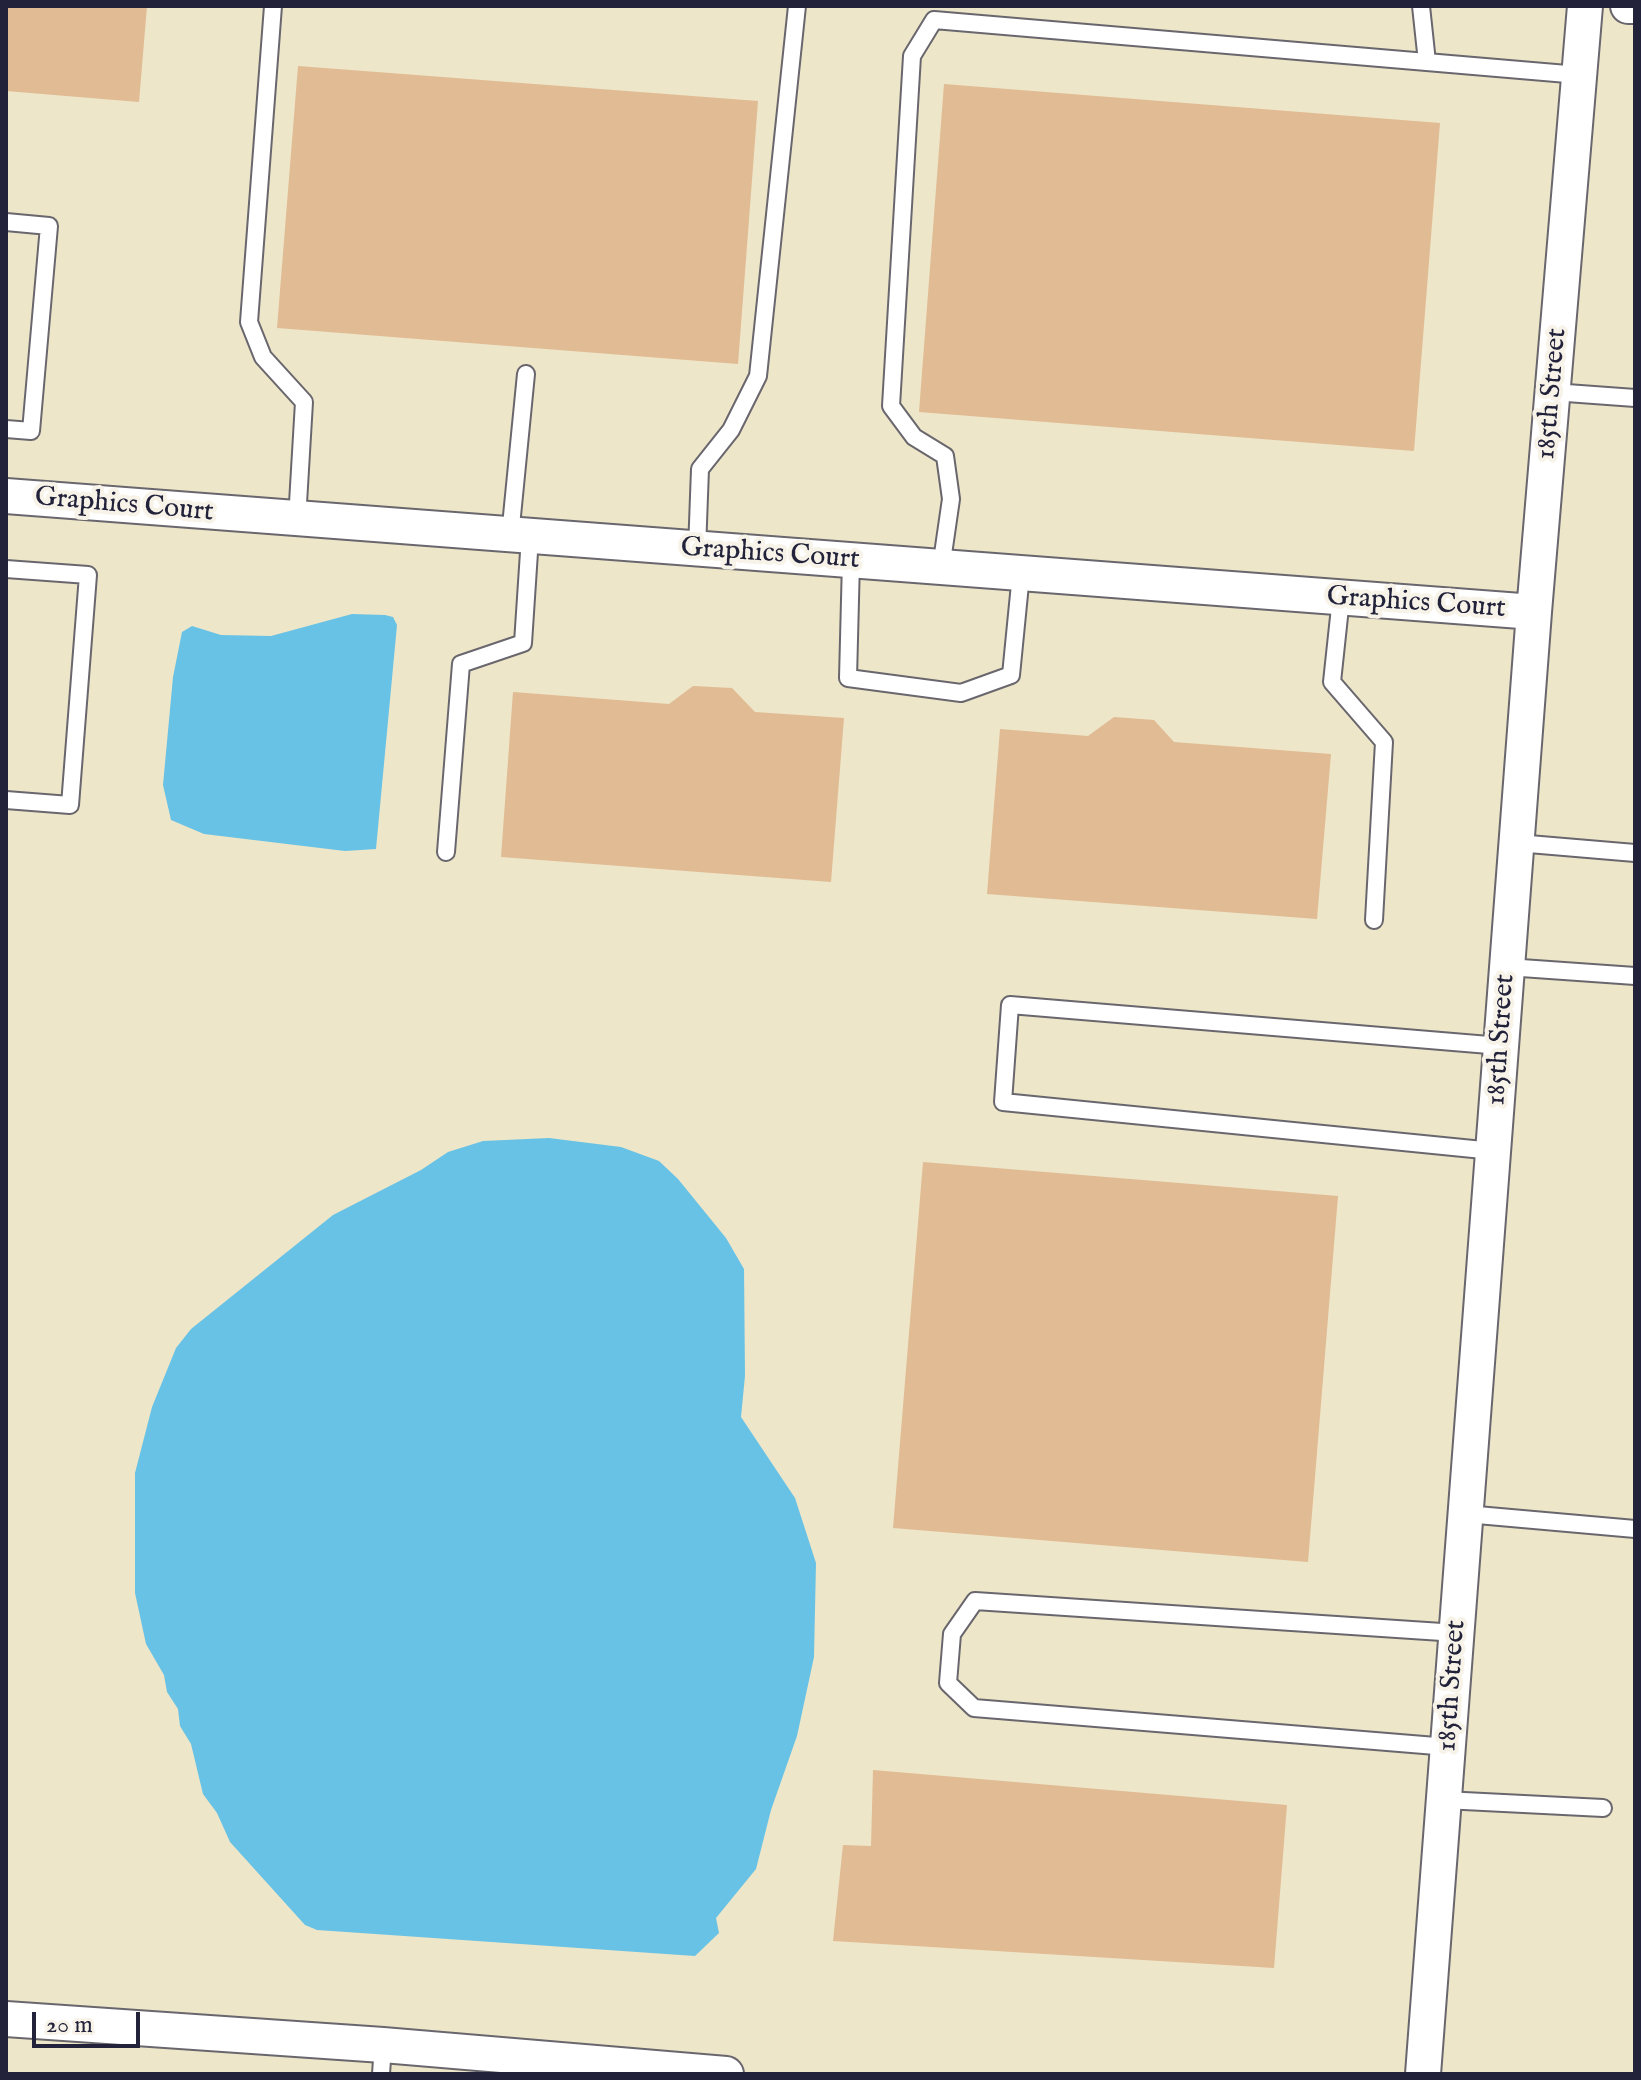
<!DOCTYPE html>
<style>
body{margin:0}
#map{position:relative;width:1641px;height:2080px;overflow:hidden;background:#ede6c9;font-family:"IM FELL English",serif}
canvas{display:block}
.frame{position:absolute;inset:0;border:8px solid #22223b;pointer-events:none}
.scale{position:absolute;left:32px;top:2012px;width:108px;height:36px;box-sizing:border-box;border:4px solid #22223b;border-top:0;padding-left:10px;font-size:24px;line-height:28px;white-space:nowrap;color:#22223b;-webkit-text-stroke:6px #f7f3e8;paint-order:stroke}
</style>
<div id="map">
<canvas width="1641" height="2080"></canvas>
<div class="frame"></div>
<div class="scale">20 m</div>
</div>
<script>
const g = document.querySelector('canvas').getContext('2d');
g.lineJoin = 'round';
function fill(path, color) {
  g.fillStyle = color;
  g.fill(path, 'evenodd');
}
function poly(rows) {
  const path = new Path2D();
  for (const r of rows) {
    path.moveTo(r[0], r[1]);
    for (let i = 2; i < r.length; i += 2) path.lineTo(r[i], r[i + 1]);
  }
  return path;
}
function stroke(path, color, width, dash) {
  g.strokeStyle = color;
  g.lineWidth = width;
  g.lineCap = dash ? 'butt' : 'round';
  g.setLineDash(dash || []);
  g.stroke(path);
}
function label(font, color, halo, rows, align = 'center') {
  g.font = font + ' "IM FELL English",serif';
  g.lineWidth = 8;
  g.setLineDash([]);
  g.textBaseline = 'middle';
  g.strokeStyle = halo;
  g.fillStyle = color;
  for (const [text, x, y, turn = 0] of rows) {
    g.save();
    g.translate(x, y);
    g.rotate((+turn || 0) * Math.PI / 180);
    g.textAlign = isNaN(turn) ? turn : align;
    if (halo) g.strokeText(text, 0, 0);
    g.fillText(text, 0, 0);
    g.restore();
  }
}
fill(poly([
 [352,614,385,615,393,617,397,625,376,849,345,851,204,834,171,820,163,785,173,677,182,632,192,626,221,635,271,636],
 [549,1138,621,1147,659,1161,678,1179,726,1238,744,1269,745,1376,741,1417,795,1498,816,1563,814,1657,797,1736,771,1810,756,1869,716,1918,719,1933,695,1956,317,1930,305,1925,230,1842,217,1813,203,1794,191,1744,180,1726,178,1709,167,1692,164,1675,146,1644,135,1593,135,1473,152,1407,176,1348,191,1329,333,1215,421,1170,448,1152,483,1141]
]), '#68c2e6');
fill(poly([
 [6,6,147,6,139,102,6,91],
 [298,66,758,101,738,364,277,328],
 [944,84,1440,123,1414,451,919,412],
 [693,686,732,688,755,712,844,718,831,882,501,857,513,692,669,704],
 [1114,717,1154,720,1174,742,1331,754,1317,919,987,894,1000,729,1088,736],
 [923,1162,1338,1196,1308,1562,893,1528],
 [873,1770,1287,1805,1274,1968,833,1941,843,1845,871,1846]
]), '#e1bb93');
const lane = poly([
 [273,6,249,322,263,357,304,402,297,520],
 [1421,6,1427,62],
 [6,222,49,226,31,431,6,429],
 [1553,392,1635,398],
 [510,536,526,374],
 [697,550,700,469,731,430,758,376,797,6],
 [851,561,848,678,961,693,1011,675,1021,574],
 [941,568,951,499,945,456,914,437,891,406,912,56,934,20,1579,75],
 [6,569,88,575,70,805,6,800],
 [1341,598,1332,682,1384,742,1374,920],
 [1517,843,1635,853],
 [446,852,461,664,523,643,530,537],
 [1507,967,1635,976],
 [1493,1151,1003,1102,1010,1005,1501,1046],
 [1466,1514,1635,1529],
 [1448,1747,974,1708,948,1683,952,1634,975,1601,1457,1633],
 [1444,1800,1603,1808],
 [381,2074,383,2045]
]);
const street = poly([
 [1628,6,1635,6],
 [6,496,1534,612],
 [6,2019,383,2045,726,2074],
 [1423,2074,1534,612,1585,6]
]);
stroke(lane, '#69676d', 20);
stroke(street, '#69676d', 38);
stroke(lane, '#fff', 16);
stroke(street, '#fff', 34);
label('28px', '#22223b', '#f7f3e8', [
 ["185th Street",1553,394,-85],
 ["Graphics Court",124,506,5],
 ["Graphics Court",770,555,4],
 ["Graphics Court",1416,604,4],
 ["185th Street",1502,1040,-86],
 ["185th Street",1453,1686,-86]
]);
</script>
